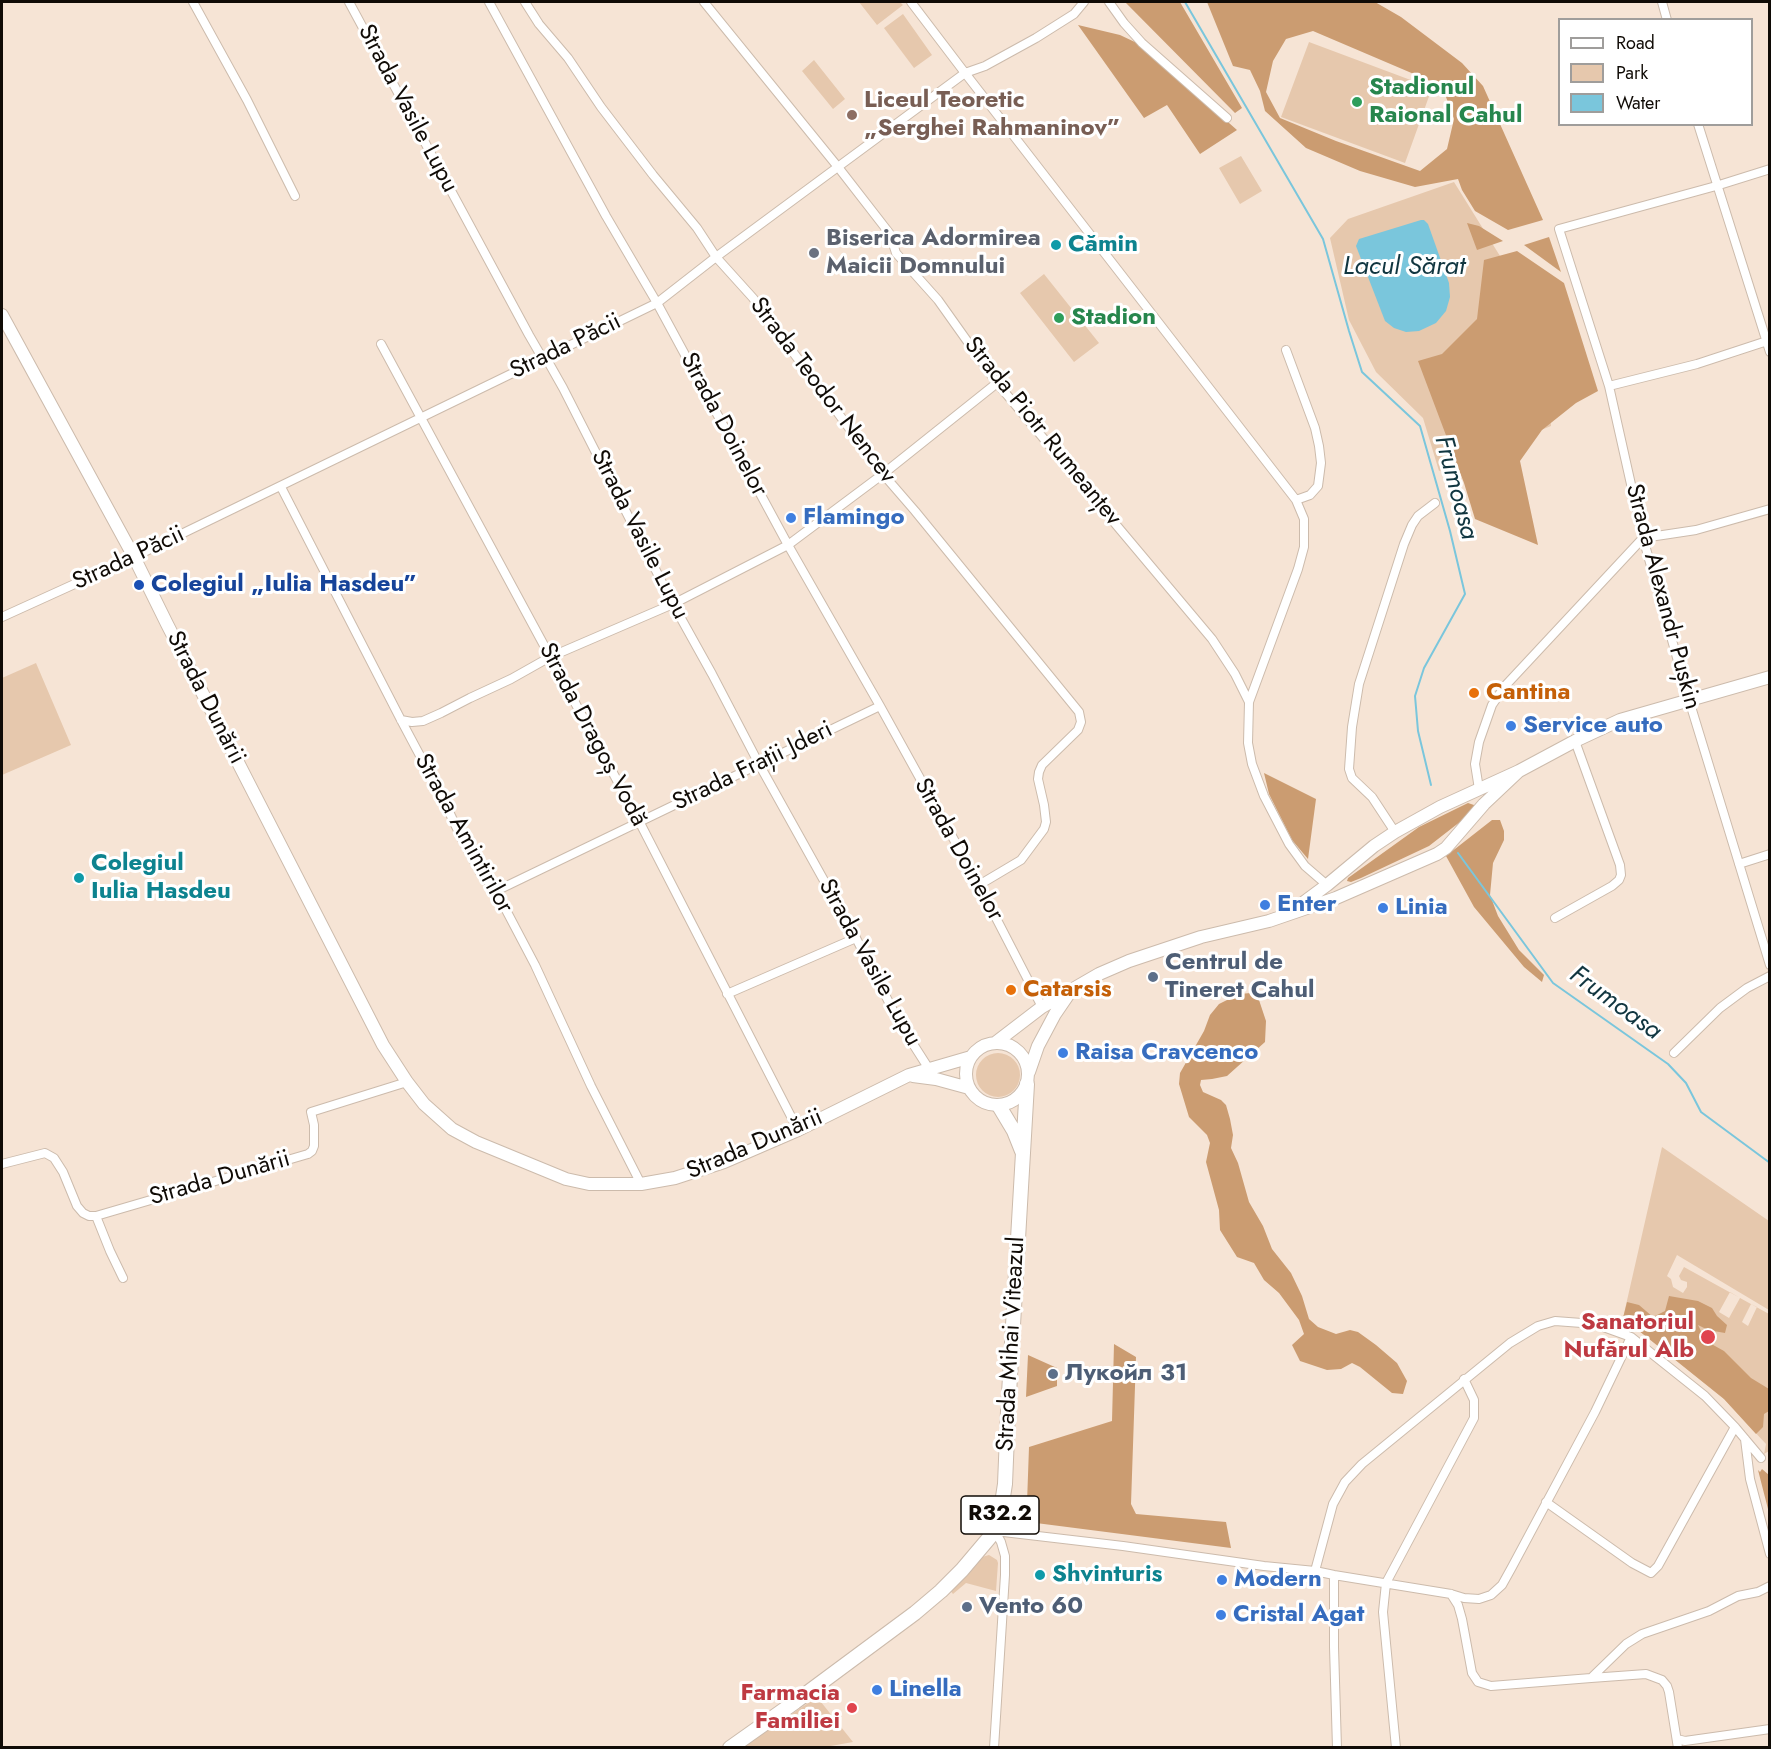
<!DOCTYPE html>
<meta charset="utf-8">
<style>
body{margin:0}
#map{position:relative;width:1771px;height:1749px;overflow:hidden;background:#f6e4d5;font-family:Jost,sans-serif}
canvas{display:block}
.frame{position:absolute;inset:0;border:3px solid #100b06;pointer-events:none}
.legend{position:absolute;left:1558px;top:18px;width:195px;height:108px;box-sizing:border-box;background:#fff;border:2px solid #9f9d9b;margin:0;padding:8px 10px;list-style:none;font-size:18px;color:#100b06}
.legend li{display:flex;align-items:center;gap:12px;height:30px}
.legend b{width:30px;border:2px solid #9f9d9b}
</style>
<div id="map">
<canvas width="1771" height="1749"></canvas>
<div class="frame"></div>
<ul class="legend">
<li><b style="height:8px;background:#fff"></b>Road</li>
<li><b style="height:16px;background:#e6c8ad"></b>Park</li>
<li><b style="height:16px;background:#7ac6dc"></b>Water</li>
</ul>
</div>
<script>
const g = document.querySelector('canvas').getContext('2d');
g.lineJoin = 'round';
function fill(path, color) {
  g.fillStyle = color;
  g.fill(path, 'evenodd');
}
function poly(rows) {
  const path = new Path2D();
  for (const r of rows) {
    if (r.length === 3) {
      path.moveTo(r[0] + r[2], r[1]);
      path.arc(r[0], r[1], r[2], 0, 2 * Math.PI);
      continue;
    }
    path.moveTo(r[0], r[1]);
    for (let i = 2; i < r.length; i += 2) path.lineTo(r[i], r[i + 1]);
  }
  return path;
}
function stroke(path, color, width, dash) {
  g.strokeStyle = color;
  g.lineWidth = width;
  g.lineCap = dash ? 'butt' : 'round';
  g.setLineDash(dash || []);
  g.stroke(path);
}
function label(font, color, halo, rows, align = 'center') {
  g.font = font + ' Jost,sans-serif';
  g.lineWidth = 6;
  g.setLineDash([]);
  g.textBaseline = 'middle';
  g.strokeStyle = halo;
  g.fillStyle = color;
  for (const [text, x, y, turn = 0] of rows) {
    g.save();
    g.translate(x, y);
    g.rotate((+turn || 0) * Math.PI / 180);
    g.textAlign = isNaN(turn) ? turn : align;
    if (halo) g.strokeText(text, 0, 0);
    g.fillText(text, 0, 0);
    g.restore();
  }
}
fill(poly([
 [859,2,900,2,903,5,877,25],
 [903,14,932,55,914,68,884,28],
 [1309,42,1432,88,1405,163,1281,117],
 [814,60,845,99,833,109,802,71],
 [1241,156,1262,191,1240,204,1219,168],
 [1454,182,1500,256,1550,407,1551,426,1439,471,1423,418,1376,372,1349,320,1330,238,1348,219],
 [1044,274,1099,343,1074,362,1020,293],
 [36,663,71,745,2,775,2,678],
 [998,1075,22],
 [1662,1147,1769,1221,1769,1310,1677,1255,1667,1276,1671,1279,1673,1287,1683,1293,1687,1287,1687,1282,1681,1280,1679,1276,1684,1267,1769,1314,1769,1451,1764,1454,1766,1444,1724,1399,1623,1318],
 [1730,1292,1740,1298,1729,1318,1719,1312],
 [1751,1304,1757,1307,1748,1326,1742,1322],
 [989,1555,997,1560,998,1563,996,1591,966,1583,953,1594,949,1589,982,1557],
 [817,1697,853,1742,825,1747,743,1747]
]), '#e6c8ad');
fill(poly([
 [1125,2,1180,2,1242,108,1235,113],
 [1207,2,1375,2,1401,17,1462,63,1483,86,1543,220,1508,230,1475,211,1462,190,1458,179,1415,187,1360,171,1306,148,1265,111,1260,91,1250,70,1233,66],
 [1313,31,1442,86,1454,119,1447,149,1420,171,1336,141,1280,118,1266,92,1273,61,1286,39],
 [1078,25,1120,35,1139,44,1237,130,1200,154,1167,105,1144,118],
 [1467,223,1479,226,1503,241,1477,250],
 [1549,237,1561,272,1524,245],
 [1517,251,1564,283,1598,391,1576,403,1542,430,1520,461,1538,545,1475,519,1464,483,1418,361,1442,354,1477,319,1484,260],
 [1264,773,1316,799,1308,859,1292,840,1269,794],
 [1468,803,1474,805,1474,811,1429,846,1361,878,1351,882,1347,881,1348,878,1419,827],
 [1492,820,1500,820,1504,831,1504,840,1493,863,1490,895,1498,916,1519,950,1544,975,1542,982,1524,967,1474,907,1446,856],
 [1251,993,1259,1000,1266,1021,1265,1042,1227,1076,1212,1079,1201,1080,1200,1085,1203,1092,1221,1100,1226,1105,1230,1119,1233,1135,1231,1148,1238,1163,1249,1202,1263,1226,1272,1249,1291,1273,1302,1296,1309,1319,1318,1327,1336,1334,1350,1330,1358,1332,1376,1345,1397,1363,1407,1381,1403,1394,1392,1393,1360,1367,1352,1363,1341,1369,1327,1370,1300,1361,1292,1345,1304,1334,1299,1320,1279,1293,1264,1280,1254,1263,1237,1257,1220,1230,1219,1210,1206,1162,1210,1143,1207,1135,1189,1117,1179,1084,1180,1073,1204,1031,1210,1015,1219,1004,1239,994],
 [1669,1296,1698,1301,1712,1308,1717,1316,1727,1325,1725,1333,1708,1330,1698,1325,1706,1341,1724,1351,1751,1378,1769,1389,1769,1411,1764,1414,1763,1427,1756,1434,1724,1399,1623,1318,1627,1302,1639,1305,1653,1317,1665,1311],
 [1114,1344,1136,1357,1131,1504,1136,1514,1226,1522,1231,1548,1036,1523,1027,1503,1029,1447,1112,1421],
 [1028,1355,1057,1368,1057,1386,1026,1397],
 [1762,1469,1769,1475,1769,1513,1758,1470,1760,1472]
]), '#cb9c71');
fill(poly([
 [1421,220,1424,220,1428,224,1449,283,1450,297,1446,311,1436,323,1419,331,1406,332,1394,328,1385,321,1356,246,1359,239]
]), '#7ac6dc');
stroke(poly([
 [1185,2,1323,239,1349,331,1362,372,1420,426,1450,531,1465,594,1424,668,1415,696,1418,731,1431,785],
 [1458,853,1553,983,1668,1064,1686,1083,1701,1112,1770,1163]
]), '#7ac6dc', 2);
const minor = poly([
 [193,2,247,100,295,196],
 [349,2,529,335,540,354,546,358,563,388,673,604,712,674,759,764,856,938,899,1022,929,1069],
 [489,2,606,216,657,303,788,545,880,706,979,885,1042,1007],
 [525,2,539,24,568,58,601,107,653,175,697,228,716,257,753,298,883,474,915,511,1079,712,1081,722,1078,730,1042,765,1039,772,1038,779,1044,805,1046,822,1044,829,1021,860,979,885],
 [704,2,838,167,890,234,896,253,938,300,997,383,1212,639,1235,674,1249,702,1248,743,1252,764,1264,796,1289,844,1305,866,1327,885],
 [911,2,965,73,1296,500,1304,519,1304,547,1298,569,1249,702],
 [1109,2,1124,23,1142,43,1227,118],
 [1662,2,1667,20],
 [1698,124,1770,352],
 [1770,169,1716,186,1559,229,1609,386,1643,538,1689,700,1770,965],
 [381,344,639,821,798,1130],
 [1286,350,1315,428,1319,446,1321,463,1318,486,1310,495,1296,500],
 [1609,386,1697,364,1770,340],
 [281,487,401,720,442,797,462,839,480,872,496,891,535,965,591,1086,641,1184],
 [2,617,134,557,657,303,716,257,965,73,985,66,1036,38,1074,14,1084,2],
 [401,720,412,722,423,721,441,713,470,698,511,679,550,657,673,604,788,545,883,474,997,383],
 [1479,789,1475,764,1479,742,1492,705,1505,686,1643,538,1696,530,1770,509],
 [1395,832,1372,797,1352,778,1349,769,1352,727,1359,684,1404,544,1412,525,1418,516,1435,503],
 [1739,864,1770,854],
 [496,891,880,706],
 [1555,918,1612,886,1619,880,1621,875,1620,865,1575,741],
 [727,994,856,938],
 [1674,1053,1720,1008,1747,988,1770,976],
 [2,1164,45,1153,54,1158,63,1172,77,1206,83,1213,89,1216,96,1216,110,1251,123,1278],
 [96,1216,308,1154,312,1151,314,1146,314,1125,311,1112,407,1082],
 [1745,1439,1750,1479,1770,1554],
 [1546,1502,1632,1563,1651,1573,1658,1566,1735,1427],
 [995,1531,1123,1546,1264,1566,1315,1571,1333,1504,1345,1482,1362,1464,1510,1343,1538,1326,1555,1321,1595,1324,1631,1337,1705,1396,1735,1427,1761,1458],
 [1315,1571,1334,1575,1451,1594,1464,1598,1479,1599,1491,1595,1502,1585,1512,1567,1595,1412,1631,1337],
 [1334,1575,1334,1647,1337,1748],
 [1451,1594,1458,1605,1462,1619,1472,1673,1478,1682,1491,1686,1591,1678,1626,1644,1642,1634,1709,1611,1738,1596,1758,1592,1770,1586],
 [1591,1678,1646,1674,1662,1680,1667,1686,1669,1692,1678,1748],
 [1677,1739,1685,1741,1770,1729],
 [994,1748,1005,1575,1005,1556,1001,1542,995,1531],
 [1396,1748,1383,1612,1386,1583,1474,1418,1474,1400,1464,1379]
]);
const secondary = poly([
 [2,315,134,557,167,624,383,1045,407,1082,424,1104,452,1129,476,1142,566,1179,589,1184,641,1184,675,1178,724,1162,798,1130,909,1075,971,1057],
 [1296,908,1327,885,1374,846,1395,832,1440,807,1519,771,1575,741,1620,720,1770,677],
 [997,1074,31],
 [995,1043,1042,1007,1099,974,1129,961,1201,937,1269,921,1336,898,1437,854,1446,848,1484,804,1519,771],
 [1029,1072,1038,1046,1055,1014,1070,992],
 [913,1076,936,1079,969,1088]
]);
const primary = poly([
 [999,1106,1014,1131,1022,1151],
 [730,1748,795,1702,915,1613,941,1591,962,1570,995,1531,1000,1516,1005,1484,1008,1411,1027,1084]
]);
stroke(minor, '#ccbbac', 10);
stroke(secondary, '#ccbbac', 14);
stroke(primary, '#ccbbac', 16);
stroke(minor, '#fff', 8);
stroke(secondary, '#fff', 12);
stroke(primary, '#fff', 14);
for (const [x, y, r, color] of [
 [1357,102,6,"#2e9e5b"],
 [852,115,6,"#8d6e63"],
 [1056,245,6,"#0f9aa8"],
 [814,253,6,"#6b7280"],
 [1059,318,6,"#2e9e5b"],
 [791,518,6,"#3f7fe0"],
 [139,585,6,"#1a4fb4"],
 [1474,693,6,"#e8710a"],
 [1511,726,6,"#3f7fe0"],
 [79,878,6,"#0f9aa8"],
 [1265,905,6,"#3f7fe0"],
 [1383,908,6,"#3f7fe0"],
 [1153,977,6,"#5c6f8a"],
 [1011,990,6,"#e8710a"],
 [1063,1053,6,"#3f7fe0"],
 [1708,1337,8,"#e0444e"],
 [1053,1374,6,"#5c6f8a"],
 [1040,1575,6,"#0f9aa8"],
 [1222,1580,6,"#3f7fe0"],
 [967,1607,6,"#5c6f8a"],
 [1221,1615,6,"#3f7fe0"],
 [877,1690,6,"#3f7fe0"],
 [852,1708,6,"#e0444e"]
]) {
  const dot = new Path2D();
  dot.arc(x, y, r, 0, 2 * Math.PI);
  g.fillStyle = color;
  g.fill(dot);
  stroke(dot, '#fff', 2);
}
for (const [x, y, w] of [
 [1000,1515,78]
]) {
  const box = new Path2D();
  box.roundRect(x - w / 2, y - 19, w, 38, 4.5);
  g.fillStyle = '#fff';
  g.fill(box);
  stroke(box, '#100b06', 1.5);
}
label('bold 22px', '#100b06', null, [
 ["R32.2",1000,1515]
]);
label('bold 24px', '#27864d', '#fff', [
 ["Stadionul",1369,88],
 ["Raional Cahul",1369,116],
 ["Stadion",1071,318]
], 'left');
label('bold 24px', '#785e54', '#fff', [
 ["Liceul Teoretic",864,101],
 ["„Serghei Rahmaninov”",864,129]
], 'left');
label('24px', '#100b06', '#fff', [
 ["Strada Vasile Lupu",407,109,62],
 ["Strada Păcii",566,347,-26],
 ["Strada Teodor Nencev",822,391,53],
 ["Strada Doinelor",723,425,62],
 ["Strada Piotr Rumeanțev",1042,432,51],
 ["Strada Vasile Lupu",639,535,63],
 ["Strada Păcii",129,559,-25],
 ["Strada Alexandr Pușkin",1662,597,75],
 ["Strada Dunării",205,698,63],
 ["Strada Dragoș Vodă",592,735,62],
 ["Strada Frații Jderi",753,767,-26],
 ["Strada Amintirilor",463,834,61],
 ["Strada Doinelor",958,850,61],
 ["Strada Vasile Lupu",869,963,61],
 ["Strada Dunării",755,1145,-23],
 ["Strada Dunării",220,1179,-16],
 ["Strada Mihai Viteazul",1012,1344,-87]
]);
label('bold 24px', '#5b616d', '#fff', [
 ["Biserica Adormirea",826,239],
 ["Maicii Domnului",826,267]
], 'left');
label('bold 24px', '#0d838f', '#fff', [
 ["Cămin",1068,245],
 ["Colegiul",91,864],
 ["Iulia Hasdeu",91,892],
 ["Shvinturis",1052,1575]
], 'left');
label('bold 24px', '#366cbe', '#fff', [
 ["Flamingo",803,518],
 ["Service auto",1523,726],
 ["Enter",1277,905],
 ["Linia",1395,908],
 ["Raisa Cravcenco",1075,1053],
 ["Modern",1234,1580],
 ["Cristal Agat",1233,1615],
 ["Linella",889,1690]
], 'left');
label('bold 24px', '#164399', '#fff', [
 ["Colegiul „Iulia Hasdeu”",151,585]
], 'left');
label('bold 24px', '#c56008', '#fff', [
 ["Cantina",1486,693],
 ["Catarsis",1023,990]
], 'left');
label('bold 24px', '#4e5e75', '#fff', [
 ["Centrul de",1165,963],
 ["Tineret Cahul",1165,991],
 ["Лукойл 31",1065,1374],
 ["Vento 60",979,1607]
], 'left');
label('bold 24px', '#be3a42', '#fff', [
 ["Sanatoriul",1694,1323],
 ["Nufărul Alb",1694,1351],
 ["Farmacia",840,1694],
 ["Familiei",840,1722]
], 'right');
label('italic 26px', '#113640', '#fff', [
 ["Lacul Sărat",1404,268],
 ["Frumoasa",1455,488,75],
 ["Frumoasa",1615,1004,36]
]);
</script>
